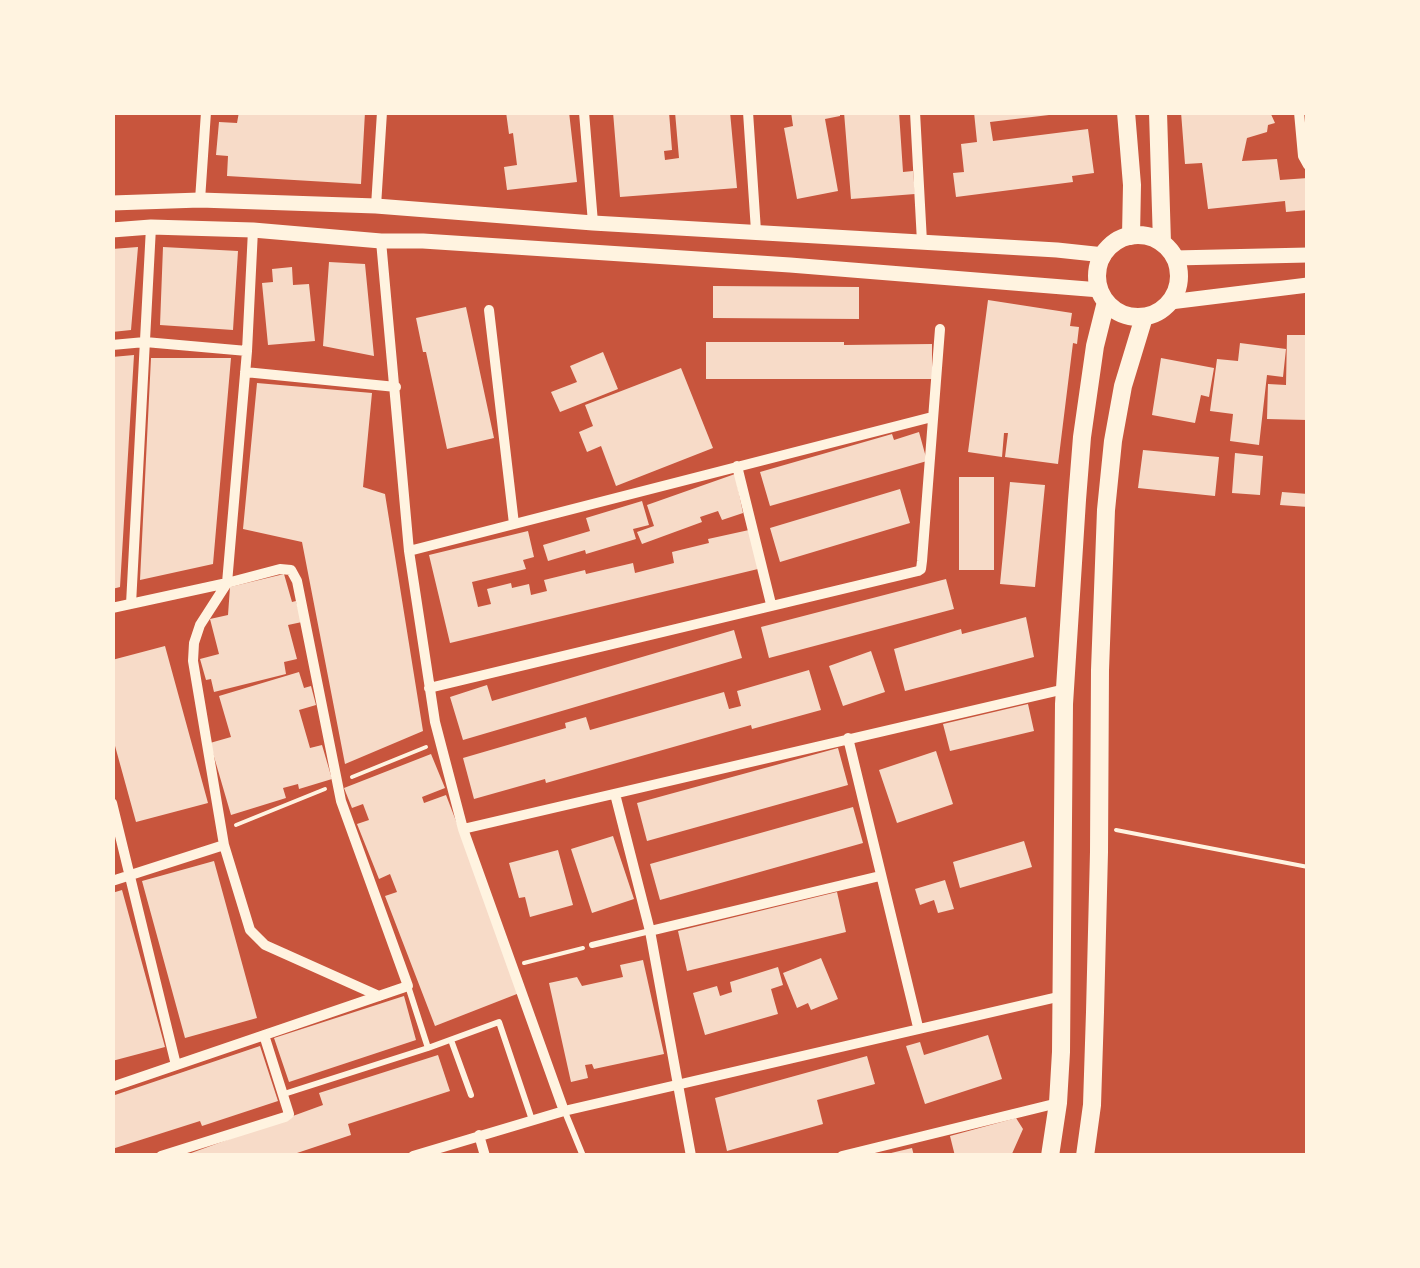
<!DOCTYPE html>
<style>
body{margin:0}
#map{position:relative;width:1420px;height:1268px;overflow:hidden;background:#c8553d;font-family:"Roboto Condensed",sans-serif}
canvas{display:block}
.frame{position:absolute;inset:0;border:115px solid #fff3e0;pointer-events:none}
</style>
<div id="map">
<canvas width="1420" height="1268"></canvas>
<div class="frame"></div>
</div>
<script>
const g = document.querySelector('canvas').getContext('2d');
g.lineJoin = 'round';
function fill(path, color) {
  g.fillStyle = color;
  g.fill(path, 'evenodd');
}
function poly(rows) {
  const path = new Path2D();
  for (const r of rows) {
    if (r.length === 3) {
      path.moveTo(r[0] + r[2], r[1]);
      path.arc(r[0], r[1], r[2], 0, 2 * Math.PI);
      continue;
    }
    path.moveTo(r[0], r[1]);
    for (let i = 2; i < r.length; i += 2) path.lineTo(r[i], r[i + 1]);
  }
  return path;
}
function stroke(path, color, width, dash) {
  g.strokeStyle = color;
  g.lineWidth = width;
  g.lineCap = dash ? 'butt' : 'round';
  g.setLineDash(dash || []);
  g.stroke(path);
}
fill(poly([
 [239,112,365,112,361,184,227,176,228,156,216,155,219,122,237,123],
 [506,112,569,112,577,182,507,190,504,167,517,165,513,133,509,134],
 [613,112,669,112,672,150,664,151,665,160,679,158,675,112,730,112,737,188,620,197],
 [791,112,840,112,840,116,825,119,838,191,797,199,784,128,793,126],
 [844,112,899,112,903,172,913,171,915,194,851,199],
 [974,112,1049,112,1049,115,990,122,993,141,1088,129,1094,173,1072,176,1073,182,956,197,953,173,964,172,961,144,977,142],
 [1181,112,1270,112,1275,123,1268,125,1267,132,1247,138,1242,161,1277,159,1280,180,1308,178,1308,210,1286,212,1285,201,1208,209,1202,163,1185,164],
 [138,247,131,330,112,332,112,249],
 [163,247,238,251,233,330,160,325],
 [329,262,365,264,374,356,323,346],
 [292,267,293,285,309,284,315,341,268,345,262,283,273,282,272,269],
 [713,286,859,287,859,319,713,318],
 [988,300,1072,313,1070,326,1079,327,1077,344,1073,343,1058,464,1005,457,1008,433,1004,433,1002,457,968,452],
 [466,307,494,438,447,449,426,352,423,352,416,318],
 [1287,335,1308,335,1308,420,1267,419,1268,384,1286,385],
 [706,342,844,342,844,345,932,344,932,379,706,379],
 [1240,343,1286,349,1283,377,1267,375,1259,445,1230,441,1233,414,1210,411,1217,359,1238,361],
 [603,352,618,389,560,412,551,392,577,382,570,366],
 [134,355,120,587,112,589,112,357],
 [151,358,231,358,213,564,140,580],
 [1161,358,1214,368,1209,397,1201,395,1195,423,1152,415],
 [681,368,713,448,616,486,601,446,587,452,579,432,593,426,585,405],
 [257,383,372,393,363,487,385,494,423,731,345,764,302,542,243,529],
 [919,432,927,461,770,506,760,472,892,434,894,440],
 [1143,450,1219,457,1215,496,1138,488],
 [1235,453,1263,456,1260,495,1232,493],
 [735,474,743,513,722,520,718,511,700,517,702,522,642,544,637,532,654,526,647,505],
 [959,477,994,477,994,570,959,570],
 [1010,482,1045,485,1035,587,1000,584],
 [900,489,910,523,780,562,770,528],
 [1282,492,1308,494,1308,507,1280,505],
 [642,501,649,525,633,529,636,539,586,554,585,550,548,561,543,545,590,531,586,518],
 [749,530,758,569,450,643,429,555,528,531,534,557,523,560,526,569,472,582,478,607,491,604,487,589,511,583,512,588,529,584,531,595,547,591,544,580,585,570,586,574,633,563,635,573,674,563,672,552,709,543,708,539],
 [284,574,292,602,296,601,302,622,288,625,297,659,284,662,286,674,214,692,211,679,206,680,200,659,219,654,210,619,228,615,230,587],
 [946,579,954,609,769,658,761,627],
 [1026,617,1034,657,905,691,894,649,961,629,962,634],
 [734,630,742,658,463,740,450,697,487,685,492,701],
 [165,646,208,803,136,822,112,735,112,660],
 [871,651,885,692,843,706,829,666],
 [809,670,821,710,752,729,751,725,546,783,545,779,474,799,463,758,566,728,565,723,586,717,590,730,724,692,729,709,741,706,737,691],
 [299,672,304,688,311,686,316,705,299,710,310,748,322,745,332,779,299,789,298,784,283,788,286,798,231,815,210,743,231,737,219,696],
 [1028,704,1034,731,950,751,943,724],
 [838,748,848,785,647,841,637,803],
 [936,751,953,804,897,823,879,770],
 [431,754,445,788,422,797,424,803,446,795,522,992,435,1026,385,896,397,892,390,874,379,879,357,824,369,820,363,804,352,808,344,788],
 [853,807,863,843,660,900,650,864],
 [613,836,634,899,592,913,571,849],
 [1024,841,1032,867,960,888,953,862],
 [558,850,573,905,530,917,525,897,519,898,509,863],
 [214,861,257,1018,185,1038,142,881],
 [945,880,954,909,938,913,934,900,920,905,915,889],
 [122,890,165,1047,112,1061,112,893],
 [837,892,846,932,687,971,678,931],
 [821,958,838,999,811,1010,808,1003,797,1008,783,973],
 [643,960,664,1054,594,1069,592,1064,585,1065,588,1078,571,1082,549,983,577,977,582,986,623,977,620,965],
 [778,967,783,985,771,989,778,1014,705,1035,693,993,717,986,720,996,732,992,730,982],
 [404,996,416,1040,289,1082,274,1038],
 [988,1035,1002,1079,925,1104,906,1046,920,1042,924,1055],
 [260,1046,278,1101,202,1126,200,1121,112,1149,112,1096],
 [438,1055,450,1091,348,1124,351,1135,288,1156,183,1156,323,1105,319,1093],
 [867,1056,875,1084,817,1100,823,1124,727,1151,715,1098],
 [1016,1118,1023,1129,1011,1156,955,1156,950,1136],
 [912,1148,914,1156,888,1156,887,1154]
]), '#f7dbc8');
stroke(poly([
 [352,777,426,747],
 [236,825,325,789],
 [1116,830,1308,867],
 [524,963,583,948]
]), '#fff3e0', 4);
stroke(poly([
 [592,945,650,931],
 [451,1040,471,1095],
 [428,1048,499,1022,532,1120],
 [284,1094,428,1048,408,986],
 [565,1112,583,1156]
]), '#fff3e0', 6);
stroke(poly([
 [584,112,593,223],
 [748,112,756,231],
 [915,112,922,242],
 [1299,112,1303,156,1308,165],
 [200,200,206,112],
 [376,206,382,112],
 [253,230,247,351,227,583,200,625,194,643,193,661,224,845,250,930,265,945,379,996],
 [381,241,409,551,435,722,463,829,564,1111],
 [489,310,514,524],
 [112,345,145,342,247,351],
 [245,372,396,387],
 [737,466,771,604],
 [409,551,932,417],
 [131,604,151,227],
 [112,608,227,583,280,569,291,570,297,581,341,801,408,986,112,1087],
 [429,688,918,571,921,569,922,561,940,329],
 [848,738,918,1027],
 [615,794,650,931,691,1156],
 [112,803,176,1065],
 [463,829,1065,689],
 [112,881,224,845],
 [650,931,880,876],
 [479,1135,485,1156],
 [161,1156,285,1117,289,1114,264,1035],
 [413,1156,564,1111,1062,996],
 [842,1156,1058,1103]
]), '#fff3e0', 10);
stroke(poly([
 [112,203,200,200,376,206,593,223,1057,250,1104,255],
 [112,230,151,227,253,230,381,241,423,241,790,265,1100,290],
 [1174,258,1308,255],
 [1170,302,1308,285]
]), '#fff3e0', 15);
stroke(poly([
 [1126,112,1132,185,1131,236],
 [1158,112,1162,243],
 [1138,276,41],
 [1050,1156,1058,1103,1061,1052,1064,704,1077,500,1082,437,1095,346,1106,302],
 [1085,1156,1092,1105,1095,1012,1099,852,1100,670,1106,510,1113,441,1123,386,1144,317]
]), '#fff3e0', 18);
</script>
